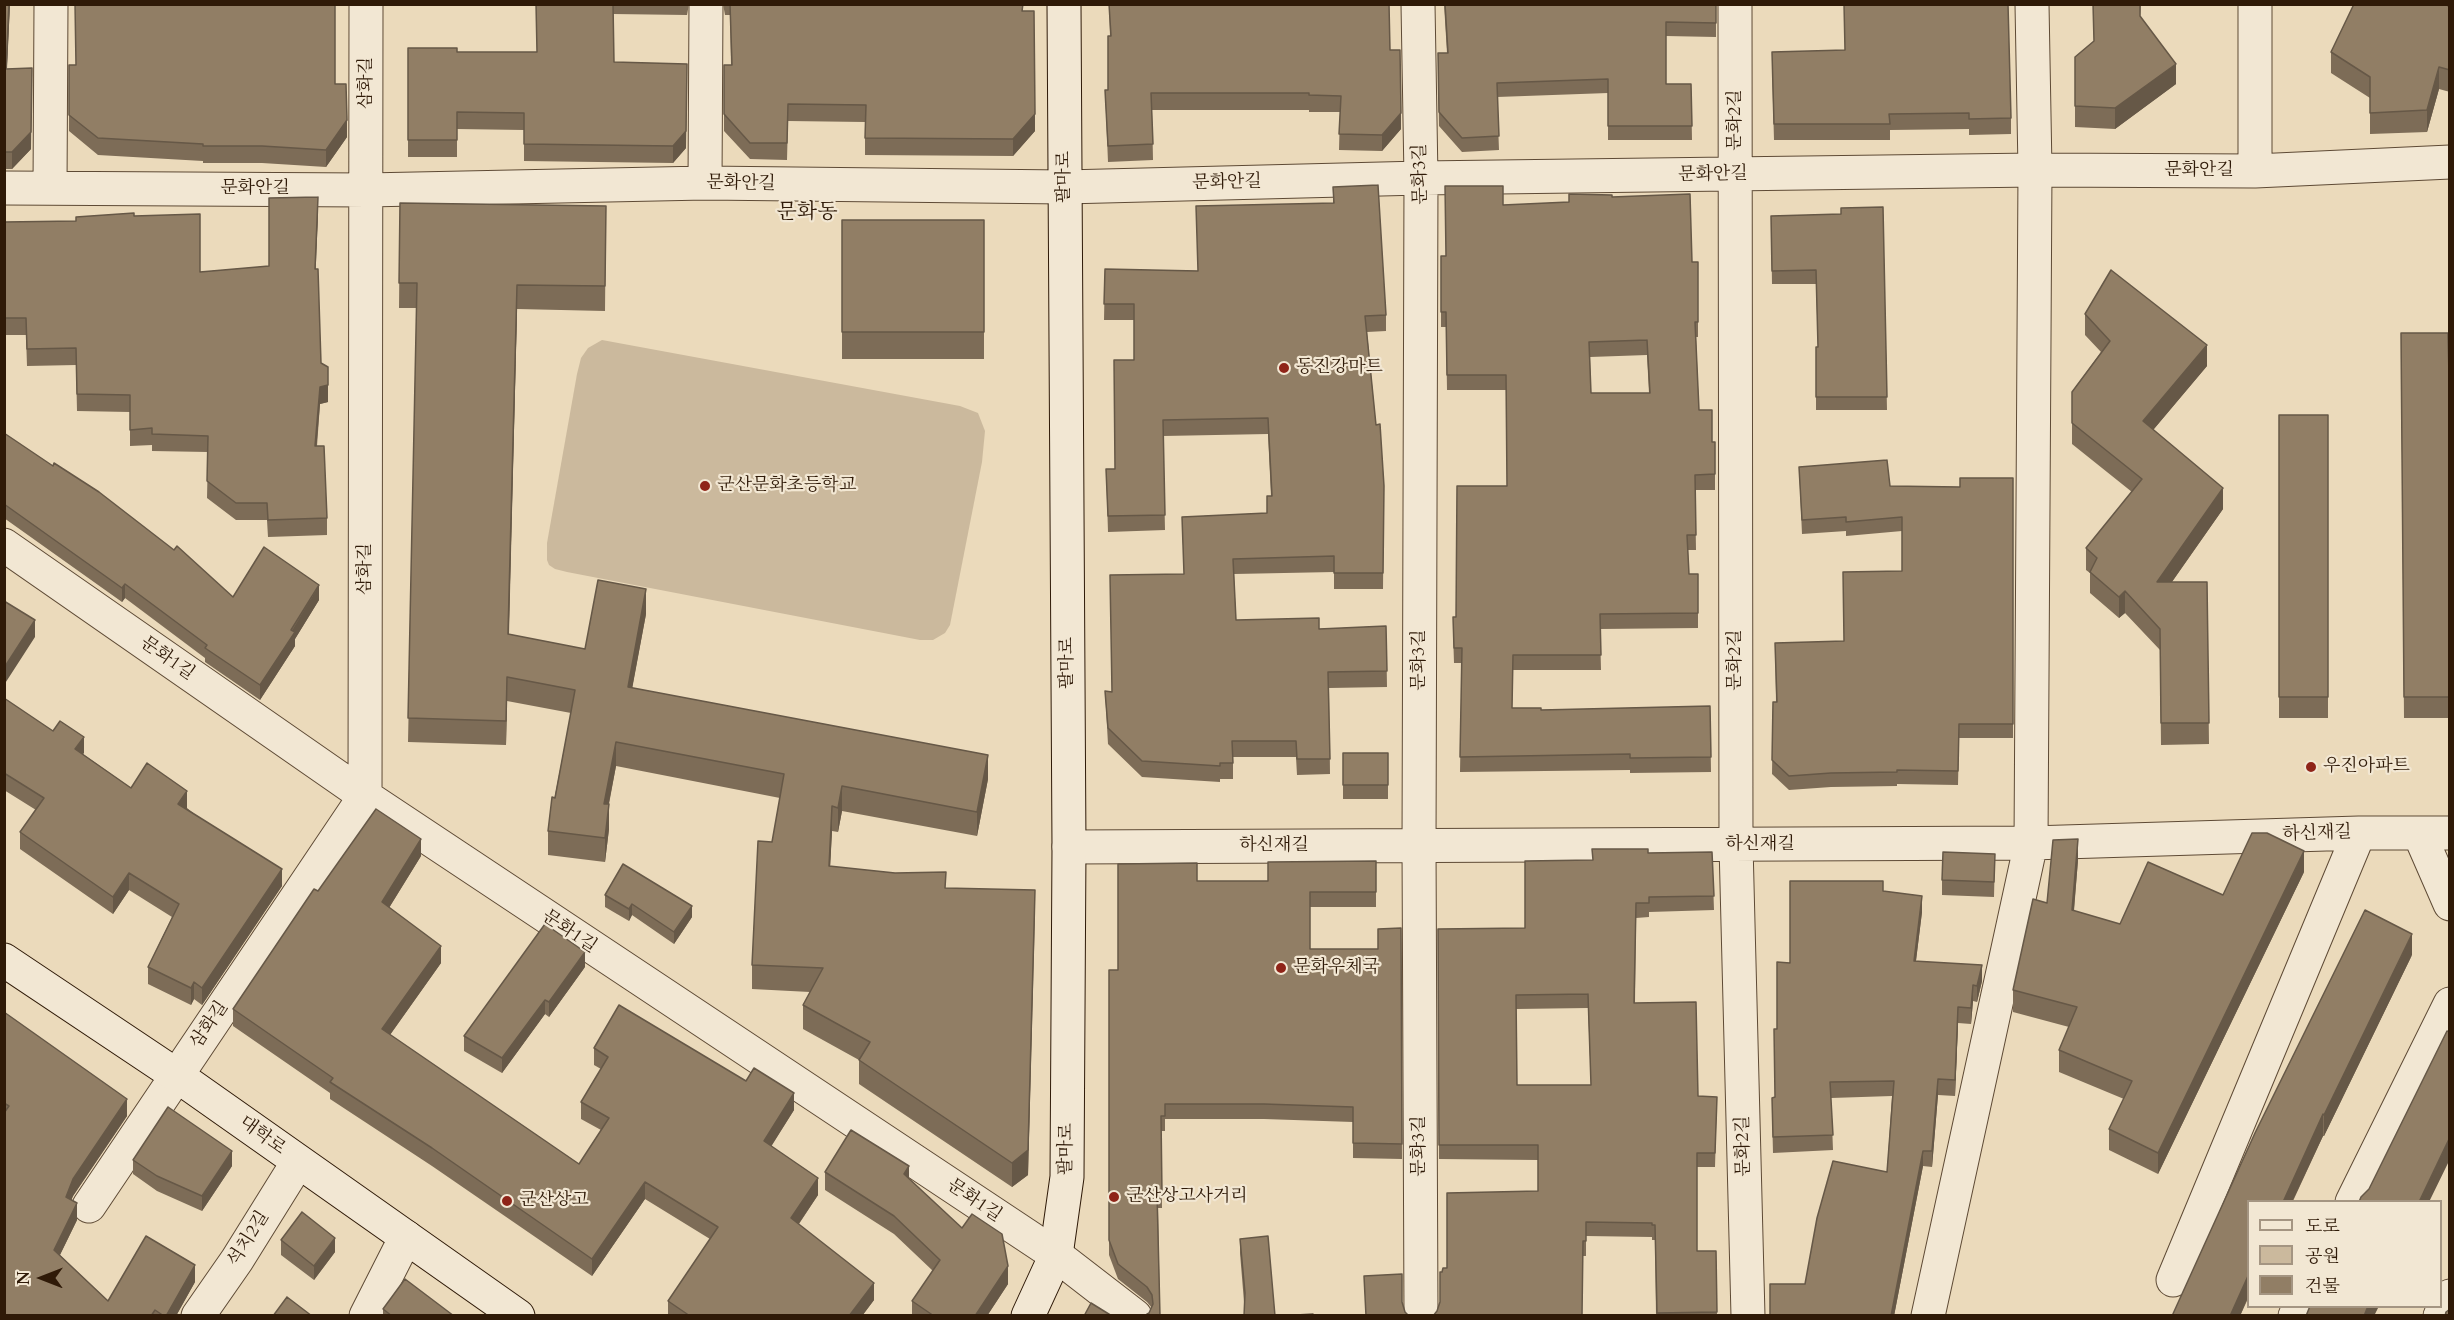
<!DOCTYPE html>
<meta charset="utf-8">
<style>
body{margin:0}
#map{position:relative;width:2454px;height:1320px;overflow:hidden;background:#ebdabb;font-family:Cardo,"Noto Serif KR",serif}
canvas{display:block}
.frame{position:absolute;inset:0;border:6px solid #2f1a08;pointer-events:none}
.legend{position:absolute;left:2247px;top:1200px;width:195px;height:108px;box-sizing:border-box;background:#f2e7d3;border:2px solid #a49582;margin:0;padding:8px 10px;list-style:none;font-size:18px;color:#2f1a08}
.legend li{display:flex;align-items:center;gap:12px;height:30px}
.legend b{width:30px;border:2px solid #a49582}
.north{position:absolute;left:12px;top:1248px;width:60px;height:60px;-webkit-text-stroke:4px #f2e7d3;paint-order:stroke;rotate:270deg;font-size:16px;font-weight:700;line-height:24px;text-align:center;color:#2f1a08}
.north::after{content:'';display:block;margin:auto;width:21px;height:27px;background:#2f1a08;clip-path:polygon(50% 0,100% 100%,50% 72%,0 100%)}
</style>
<div id="map">
<canvas width="2454" height="1320"></canvas>
<div class="frame"></div>
<ul class="legend">
<li><b style="height:8px;background:#f2e7d3"></b>도로</li>
<li><b style="height:16px;background:#cbb99d"></b>공원</li>
<li><b style="height:16px;background:#917e65"></b>건물</li>
</ul>
<div class="north">N</div>
</div>
<script>
const g = document.querySelector('canvas').getContext('2d');
g.lineJoin = 'round';
function fill(path, color) {
  g.fillStyle = color;
  g.fill(path, 'evenodd');
}
function poly(rows) {
  const path = new Path2D();
  for (const r of rows) {
    path.moveTo(r[0], r[1]);
    for (let i = 2; i < r.length; i += 2) path.lineTo(r[i], r[i + 1]);
  }
  return path;
}
function stroke(path, color, width, dash) {
  g.strokeStyle = color;
  g.lineWidth = width;
  g.lineCap = dash ? 'butt' : 'round';
  g.setLineDash(dash || []);
  g.stroke(path);
}
function label(font, color, halo, rows, align = 'center') {
  g.font = font + ' Cardo,"Noto Serif KR",serif';
  g.lineWidth = 4.5;
  g.setLineDash([]);
  g.textBaseline = 'middle';
  g.strokeStyle = halo;
  g.fillStyle = color;
  for (const [text, x, y, turn = 0] of rows) {
    g.save();
    g.translate(x, y);
    g.rotate((+turn || 0) * Math.PI / 180);
    g.textAlign = isNaN(turn) ? turn : align;
    if (halo) g.strokeText(text, 0, 0);
    g.fillText(text, 0, 0);
    g.restore();
  }
}
fill(poly([
 [602,340,960,406,978,413,985,431,982,462,950,625,945,633,933,640,920,640,567,572,555,569,549,565,547,560,547,543,577,374,581,358,588,348]
]), '#cbb99d');
const street = poly([
 [1418,4,1421,178,1419,845,1421,1316],
 [1735,4,1736,845,1748,1316],
 [2255,4,2255,171],
 [705,183,706,4],
 [4,188,367,190,705,183,1065,187,1421,178,2035,170,2255,171,2450,162],
 [50,188,51,4],
 [4,545,365,796,1056,1255,1135,1316],
 [2419,833,2450,904],
 [1069,847,2031,843,2359,833,2450,833],
 [2352,1202,2450,1004],
 [89,1206,365,796,366,4],
 [2173,1280,2359,833],
 [198,1316,237,1260,298,1162],
 [366,1316,406,1237],
 [1928,1316,2031,843,2035,170,2032,4],
 [2295,1316,2300,1306],
 [2440,1316,2450,1296]
]);
const secondary = poly([
 [4,960,176,1075,518,1316],
 [1028,1316,1056,1255,1067,1177,1069,847,1064,4]
]);
stroke(street, '#5e4a35', 35);
stroke(secondary, '#2f1a08', 35);
stroke(street, '#f2e7d3', 33);
stroke(secondary, '#f2e7d3', 33);
fill(poly([
 [4,4,10,4,7,69,31,149,12,169,4,169],
 [536,4,689,4,687,15,613,14,614,62,686,148,673,163,524,161,524,130,457,129,457,157,408,157,408,48,457,52,537,52],
 [723,4,1023,4,1023,11,1035,131,1013,156,865,155,865,122,788,121,787,160,750,159,724,131,724,65,731,65,730,15,725,15],
 [1109,4,1389,4,1390,50,1401,129,1382,151,1339,150,1340,112,1309,112,1309,110,1152,110,1153,160,1108,162,1105,90,1108,90,1110,36],
 [1444,4,1716,4,1716,37,1666,36,1666,84,1691,84,1692,140,1608,140,1608,93,1497,97,1499,150,1462,152,1439,126,1438,53,1447,53],
 [2093,4,2141,4,2140,17,2176,84,2115,129,2075,127,2075,57,2094,41],
 [2450,7,2450,92,2439,89,2427,132,2370,134,2370,98,2331,73,2331,52],
 [1845,50,2011,118,2011,134,1969,135,1969,129,1890,130,1890,140,1774,140,1772,68],
 [69,65,75,65,335,84,347,137,326,167,262,163,203,163,203,161,98,155,69,131],
 [1333,187,1386,315,1386,331,1367,332,1376,425,1384,486,1383,589,1334,589,1334,572,1234,574,1236,620,1319,629,1386,626,1387,687,1329,688,1330,774,1297,775,1296,757,1233,757,1233,779,1220,779,1220,782,1142,777,1108,744,1105,691,1112,692,1184,574,1182,517,1267,513,1271,496,1268,434,1163,436,1165,530,1108,532,1106,469,1115,469,1134,360,1134,320,1104,320,1105,269,1198,271,1333,203],
 [1612,197,1692,262,1698,262,1698,337,1696,337,1699,410,1712,442,1715,442,1715,490,1695,490,1696,550,1688,550,1689,574,1698,574,1698,628,1600,629,1601,670,1513,670,1512,708,1541,710,1710,706,1711,772,1630,773,1630,770,1460,772,1462,663,1454,663,1453,632,1456,617,1507,486,1506,390,1447,390,1446,327,1441,327,1441,256,1446,256,1503,205,1569,202],
 [1647,355,1649,393,1591,393,1590,357],
 [400,203,606,206,605,311,517,309,509,635,585,649,646,614,632,688,988,779,977,836,842,811,838,832,832,831,830,866,946,888,1035,914,1028,1175,1012,1187,859,1084,859,1060,803,1029,803,1005,810,992,752,989,752,965,780,798,616,766,609,804,609,829,605,862,548,855,548,831,571,713,507,701,506,745,408,742,417,308,399,308],
 [1883,207,1887,410,1816,410,1816,347,1818,347,1816,284,1772,284,1771,216,1841,214],
 [318,214,315,269,321,363,328,384,328,402,320,404,317,446,327,518,327,535,268,537,267,520,236,520,207,498,208,452,152,451,152,445,130,446,130,412,77,411,76,365,27,366,26,335,4,335,4,222,76,221,134,216,200,272,269,266],
 [842,220,984,220,984,359,842,359],
 [2085,314,2207,366,2153,430,2223,509,2172,582,2207,582,2209,744,2161,745,2160,650,2125,613,2119,618,2090,593,2090,573,2086,570,2086,548,2132,492,2072,444,2072,392,2101,352,2085,335],
 [2401,333,2450,420,2450,718,2404,718],
 [2279,415,2328,415,2328,718,2279,718],
 [4,433,233,597,319,600,295,639,295,646,260,700,205,662,205,658,125,598,122,602,4,518],
 [1799,467,1890,486,1960,487,2013,478,2013,738,1959,738,1958,785,1897,784,1897,786,1831,787,1789,790,1772,774,1773,702,1776,702,1775,643,1844,642,1902,571,1902,531,1846,536,1846,531,1802,534],
 [4,698,131,788,187,808,282,886,202,1005,194,999,191,1005,148,984,148,967,172,917,129,890,113,914,20,849,20,832,36,810,4,790],
 [1343,753,1388,753,1388,799,1343,799],
 [1712,852,1714,910,1649,912,1649,917,1636,918,1635,1003,1698,1096,1717,1097,1715,1167,1697,1167,1697,1251,1716,1251,1717,1316,1656,1316,1655,1240,1652,1240,1652,1237,1586,1236,1586,1256,1583,1256,1437,1311,1440,1302,1442,1272,1538,1191,1538,1160,1439,1159,1438,929,1525,928,1592,860,1648,853],
 [1588,1008,1591,1085,1517,1085,1516,1009],
 [1995,854,1994,897,1942,895,1942,880],
 [421,856,389,908,441,963,390,1035,579,1164,601,1130,581,1119,581,1102,601,1069,594,1065,594,1048,794,1110,771,1146,818,1195,799,1224,874,1300,862,1316,668,1316,668,1301,710,1239,645,1199,592,1276,432,1166,330,1099,330,1093,233,1026,233,1009,318,891],
 [2078,860,2074,911,2120,924,2304,872,2158,1174,2109,1150,2109,1129,2124,1099,2059,1072,2059,1050,2069,1027,2013,1012,2013,990,2047,903],
 [1376,861,1376,907,1310,907,1310,949,1378,949,1401,928,1402,1159,1353,1158,1353,1122,1264,1119,1165,1119,1165,1131,1161,1131,1162,1208,1158,1208,1160,1316,1149,1313,1152,1308,1147,1302,1118,1279,1109,1255,1109,970,1118,970,1197,881,1268,881],
 [1883,891,1922,912,1916,961,1982,981,1977,1002,1973,1001,1971,1024,1958,1023,1955,1096,1938,1095,1932,1167,1923,1166,1894,1316,1770,1316,1805,1284,1887,1172,1892,1096,1831,1098,1833,1150,1773,1153,1772,1113,1772,1098,1775,1098,1777,1029,1790,963],
 [605,895,692,917,674,944,632,915,629,921,605,907],
 [2412,955,2324,1136,2323,1136,2240,1316,2172,1316],
 [585,967,549,1017,545,1014,502,1073,464,1051,464,1036],
 [4,1012,127,1116,73,1196,71,1200,77,1220,60,1255,108,1301,195,1282,176,1316,4,1316],
 [133,1160,232,1166,202,1211,157,1191,133,1174],
 [825,1172,909,1179,1008,1284,987,1316,912,1316,912,1301,933,1271,894,1234,825,1190],
 [1240,1239,1275,1316,1244,1302,1240,1253],
 [281,1240,335,1252,314,1280,281,1255],
 [383,1309,454,1316,383,1316]
]), '#7d6c57');
fill(poly([
 [9,4,10,4,6,86,6,69],
 [2176,64,2176,84,2115,129,2115,108],
 [2439,67,2439,89,2427,132,2427,110],
 [32,68,31,149,12,169,12,152],
 [687,81,686,148,673,163,673,146],
 [1401,113,1401,129,1382,151,1382,135],
 [1035,114,1035,131,1013,156,1013,139],
 [347,120,347,137,326,167,326,150],
 [318,197,318,214,315,286,315,269],
 [517,285,517,309,508,659,508,634],
 [2207,345,2207,366,2143,442,2143,421],
 [328,367,328,402,320,404,315,463,315,446,320,387],
 [2223,488,2223,509,2157,603,2157,582],
 [125,584,125,598,122,602,122,588],
 [319,585,319,600,295,639,295,646,260,700,260,685],
 [646,589,646,614,628,711,628,687],
 [2125,591,2125,613,2119,618,2119,597],
 [35,620,35,637,4,685,4,668],
 [507,677,507,701,506,745,506,721],
 [84,737,84,753,75,766,75,749],
 [616,742,616,766,604,828,604,804],
 [988,755,988,779,977,836,977,812],
 [842,786,842,811,838,832,838,808],
 [187,791,187,808,178,820,178,804],
 [609,804,609,829,605,862,605,838],
 [832,806,832,831,829,890,829,866],
 [421,839,421,856,382,919,382,902],
 [2078,839,2078,860,2072,932,2072,910],
 [2304,851,2304,872,2158,1174,2158,1153],
 [282,869,282,886,202,1005,202,988],
 [129,873,129,890,113,914,113,897],
 [1035,890,1028,1175,1012,1187,1012,1163],
 [1922,896,1922,912,1914,976,1914,961],
 [632,904,632,915,629,921,629,909],
 [692,906,692,917,674,944,674,932],
 [2412,934,2412,955,2324,1136,2324,1115],
 [441,946,441,963,382,1046,382,1029],
 [585,952,585,967,549,1017,549,1002],
 [1982,965,1982,981,1977,1002,1977,986],
 [194,982,194,999,191,1005,191,988],
 [1973,985,1973,1001,1971,1024,1971,1008],
 [545,1000,545,1014,502,1073,502,1058],
 [1958,1007,1958,1023,1955,1096,1955,1080],
 [1938,1079,1938,1095,1932,1167,1932,1151],
 [794,1093,794,1110,764,1158,764,1141],
 [127,1099,127,1116,73,1196,66,1214,66,1197,73,1179],
 [2323,1114,2323,1136,2292,1202,2283,1202],
 [2450,1137,2450,1159,2429,1202,2419,1202],
 [232,1151,232,1166,202,1211,202,1196],
 [1923,1151,1923,1166,1894,1316,1891,1316],
 [909,1166,909,1184,904,1174],
 [818,1178,818,1195,791,1235,791,1218],
 [645,1182,645,1199,592,1276,592,1259],
 [77,1203,77,1220,54,1267,54,1250],
 [335,1238,335,1252,314,1280,314,1266],
 [195,1265,195,1282,176,1316,166,1316],
 [1008,1266,1008,1284,987,1316,975,1316],
 [2248,1276,2248,1297,2240,1316,2230,1316],
 [874,1283,874,1300,862,1316,849,1316],
 [2368,1306,2379,1306,2374,1316,2364,1316]
]), '#665847');
const building = poly([
 [4,4,9,4,6,69,32,68,31,132,12,152,4,152,4,4],
 [75,4,335,4,335,84,346,84,347,120,326,150,262,146,203,146,203,144,98,138,69,115,69,65,76,65,75,4],
 [536,4,613,4,614,62,687,64,686,131,673,146,524,144,524,113,457,112,457,140,408,140,408,48,457,48,457,52,537,52,536,4],
 [730,4,1023,4,1022,11,1034,11,1035,114,1013,139,865,138,866,105,788,104,787,143,750,143,724,114,724,65,732,65,730,4],
 [1109,4,1389,4,1390,50,1400,50,1401,113,1382,135,1339,134,1341,96,1309,95,1309,93,1151,93,1153,144,1108,146,1105,90,1108,90,1108,36,1111,36,1109,4],
 [1445,4,1716,4,1716,23,1666,22,1666,84,1691,84,1692,126,1608,126,1608,79,1497,83,1499,136,1462,138,1439,112,1438,53,1448,53,1445,4],
 [1844,4,2008,4,2011,118,1969,119,1969,113,1889,114,1890,124,1774,124,1772,52,1845,50,1844,4],
 [2093,4,2140,4,2140,16,2176,64,2115,108,2075,106,2075,57,2094,41,2093,4],
 [2354,4,2445,4,2450,7,2450,70,2439,67,2427,110,2370,113,2370,77,2331,52,2354,4],
 [1378,185,1386,315,1365,316,1376,425,1380,424,1384,486,1383,573,1334,573,1334,556,1233,559,1236,620,1319,618,1319,629,1386,626,1387,671,1328,672,1330,759,1297,759,1296,741,1232,741,1233,763,1220,763,1220,766,1142,761,1108,728,1105,691,1112,692,1110,575,1184,574,1182,517,1267,513,1267,496,1272,496,1268,418,1163,420,1165,515,1108,516,1106,469,1115,469,1114,360,1134,360,1134,304,1104,304,1105,269,1198,271,1196,206,1334,203,1333,187,1378,185],
 [1445,186,1503,186,1503,205,1569,202,1569,194,1612,195,1612,197,1690,194,1692,262,1698,262,1698,322,1695,322,1699,410,1712,410,1712,442,1715,442,1715,474,1695,475,1696,535,1687,535,1689,574,1698,574,1698,613,1600,614,1601,655,1513,655,1512,708,1541,708,1541,710,1710,706,1711,757,1630,758,1630,754,1460,757,1462,648,1454,648,1453,617,1456,617,1457,486,1507,486,1506,375,1447,375,1446,312,1441,312,1441,256,1446,256,1445,186],
 [1647,340,1650,393,1591,393,1589,342,1647,340],
 [318,197,315,269,318,269,321,363,328,367,328,385,320,387,315,446,324,446,327,518,268,520,267,503,236,503,207,481,208,436,152,434,152,428,130,430,130,395,77,394,76,348,27,349,26,318,4,318,4,222,76,221,76,217,134,213,134,216,200,214,200,272,269,266,269,198,318,197],
 [400,203,606,206,605,286,517,285,508,634,585,649,598,580,646,589,628,687,988,755,977,812,842,786,838,808,832,806,829,866,895,873,946,872,945,888,1035,890,1028,1150,1012,1163,859,1060,870,1042,803,1005,823,968,752,965,758,841,772,842,784,774,616,742,604,804,609,804,605,838,548,831,552,797,555,798,575,690,507,677,506,721,408,718,417,283,399,283,400,203],
 [1883,207,1887,397,1816,397,1816,347,1818,347,1816,270,1772,271,1771,216,1841,214,1841,208,1883,207],
 [842,220,984,220,984,332,842,332,842,220],
 [2111,270,2207,345,2143,421,2223,488,2157,582,2207,582,2209,723,2161,723,2160,629,2125,591,2119,597,2090,572,2097,558,2086,548,2142,479,2072,423,2072,392,2110,341,2085,314,2111,270],
 [2401,333,2448,333,2450,420,2450,697,2404,697,2401,333],
 [2279,415,2328,415,2328,697,2279,697,2279,415],
 [4,433,53,466,54,463,99,492,174,550,177,546,233,597,264,547,319,585,291,630,295,632,260,685,205,648,207,645,125,584,122,588,4,504,4,433],
 [1887,460,1890,486,1960,487,1960,478,2013,478,2013,724,1959,724,1958,771,1897,770,1897,772,1831,773,1789,776,1772,760,1773,702,1777,702,1775,643,1844,641,1843,572,1902,571,1902,517,1846,522,1846,517,1802,520,1799,467,1887,460],
 [4,601,35,620,4,668,4,601],
 [4,698,53,731,60,721,84,737,75,749,131,788,147,763,187,791,178,804,282,869,202,988,194,982,191,988,148,967,179,904,129,873,113,897,20,832,44,798,4,773,4,698],
 [1343,753,1388,753,1388,785,1343,785,1343,753],
 [376,809,421,839,382,902,441,946,382,1029,579,1164,609,1118,581,1102,608,1057,594,1048,619,1005,746,1081,754,1068,794,1093,764,1141,818,1178,791,1218,874,1283,849,1316,690,1316,668,1301,718,1227,645,1182,592,1259,432,1148,330,1082,333,1078,233,1009,314,889,318,891,376,809],
 [2252,833,2267,833,2304,851,2158,1153,2109,1129,2132,1081,2059,1050,2077,1007,2013,990,2033,899,2047,903,2053,840,2078,839,2072,910,2120,924,2148,862,2223,895,2252,833],
 [1592,849,1648,849,1648,853,1712,852,1714,896,1649,897,1649,903,1636,903,1634,1003,1696,1002,1698,1096,1717,1097,1715,1153,1697,1153,1697,1251,1716,1251,1717,1312,1657,1313,1655,1225,1652,1225,1652,1223,1586,1222,1586,1241,1583,1241,1582,1316,1433,1316,1437,1311,1440,1302,1440,1272,1442,1272,1443,1268,1447,1268,1447,1193,1538,1191,1538,1145,1439,1145,1438,929,1525,928,1525,861,1593,860,1592,849],
 [1588,994,1591,1085,1517,1085,1516,995,1588,994],
 [1943,852,1995,854,1994,882,1942,880,1943,852],
 [1376,861,1376,892,1310,892,1310,949,1378,949,1378,929,1401,928,1402,1144,1353,1143,1353,1107,1264,1104,1165,1104,1165,1116,1161,1116,1162,1193,1157,1193,1160,1316,1144,1316,1149,1313,1153,1304,1152,1295,1147,1287,1118,1264,1109,1240,1109,970,1118,970,1118,864,1197,863,1197,881,1268,881,1268,862,1376,861],
 [623,864,692,906,674,932,632,904,629,909,605,895,623,864],
 [1790,881,1883,881,1883,891,1922,896,1914,961,1982,965,1977,986,1973,985,1971,1008,1958,1007,1955,1080,1938,1079,1932,1151,1923,1151,1891,1316,1770,1316,1770,1284,1805,1284,1817,1218,1833,1161,1887,1172,1894,1081,1830,1082,1833,1135,1773,1137,1772,1098,1775,1097,1774,1029,1777,1029,1777,962,1790,963,1790,881],
 [2365,910,2412,934,2324,1115,2323,1114,2283,1202,2248,1202,2248,1276,2230,1316,2172,1316,2255,1133,2365,910],
 [545,924,585,952,549,1002,545,1000,502,1058,464,1036,545,924],
 [4,1012,127,1099,73,1179,66,1197,77,1203,54,1250,108,1301,146,1236,195,1265,166,1316,164,1316,155,1310,151,1316,4,1316,4,1113,9,1106,4,1103,4,1012],
 [2447,1031,2450,1032,2450,1137,2419,1202,2359,1202,2361,1197,2369,1189,2447,1031],
 [168,1107,232,1151,202,1196,157,1176,133,1160,168,1107],
 [851,1130,909,1166,904,1174,962,1228,972,1214,1002,1234,1008,1266,975,1316,934,1316,912,1301,940,1260,894,1216,825,1172,851,1130],
 [302,1212,335,1238,314,1266,281,1240,302,1212],
 [1268,1236,1275,1316,1244,1316,1245,1293,1240,1239,1268,1236],
 [1402,1274,1402,1302,1405,1312,1409,1316,1366,1316,1364,1276,1402,1274],
 [405,1279,454,1316,392,1316,383,1309,405,1279],
 [287,1297,312,1316,273,1316,287,1297],
 [1091,1303,1112,1316,1084,1316,1091,1303],
 [2310,1306,2368,1306,2364,1316,2306,1316,2310,1306],
 [2450,1309,2450,1316,2445,1316,2446,1312,2450,1309],
 [1313,1314,1313,1316,1279,1316,1313,1314]
]);
fill(building, '#917e65');
stroke(building, '#665847', 1.5);
for (const [x, y, r, color] of [
 [1284,368,6,"#8f2418"],
 [705,486,6,"#8f2418"],
 [2311,767,6,"#8f2418"],
 [1281,968,6,"#8f2418"],
 [1114,1197,6,"#8f2418"],
 [507,1201,6,"#8f2418"]
]) {
  const dot = new Path2D();
  dot.arc(x, y, r, 0, 2 * Math.PI);
  g.fillStyle = color;
  g.fill(dot);
  stroke(dot, '#f2e7d3', 2);
}
label('18px', '#2f1a08', '#f2e7d3', [
 ["삼화길",367,83,-90],
 ["문화2길",1736,120,-90],
 ["문화안길",2199,171],
 ["문화3길",1421,174,-91],
 ["문화안길",1713,175,-1],
 ["팔마로",1065,177,-90],
 ["문화안길",1227,183,-1],
 ["문화안길",741,184,1],
 ["문화안길",255,189],
 ["삼화길",366,569,-90],
 ["문화1길",167,659,35],
 ["문화3길",1420,660,-90],
 ["문화2길",1736,660,-90],
 ["팔마로",1068,663,-90],
 ["하신재길",2317,834,-2],
 ["하신재길",1760,845],
 ["하신재길",1274,846],
 ["문화1길",569,932,34],
 ["삼화길",210,1025,-56],
 ["대학로",262,1136,36],
 ["문화3길",1420,1146,-90],
 ["문화2길",1744,1146,-91],
 ["팔마로",1067,1149,-89],
 ["문화1길",974,1201,34],
 ["석치2길",249,1239,-58]
]);
label('18px', '#2f1a08', '#f2e7d3', [
 ["동진강마트",1296,368],
 ["군산문화초등학교",717,486],
 ["우진아파트",2323,767],
 ["문화우체국",1293,968],
 ["군산상고사거리",1126,1197],
 ["군산상고",519,1201]
], 'left');
label('21px', '#2f1a08', '#f2e7d3', [
 ["문화동",807,213]
]);
</script>
